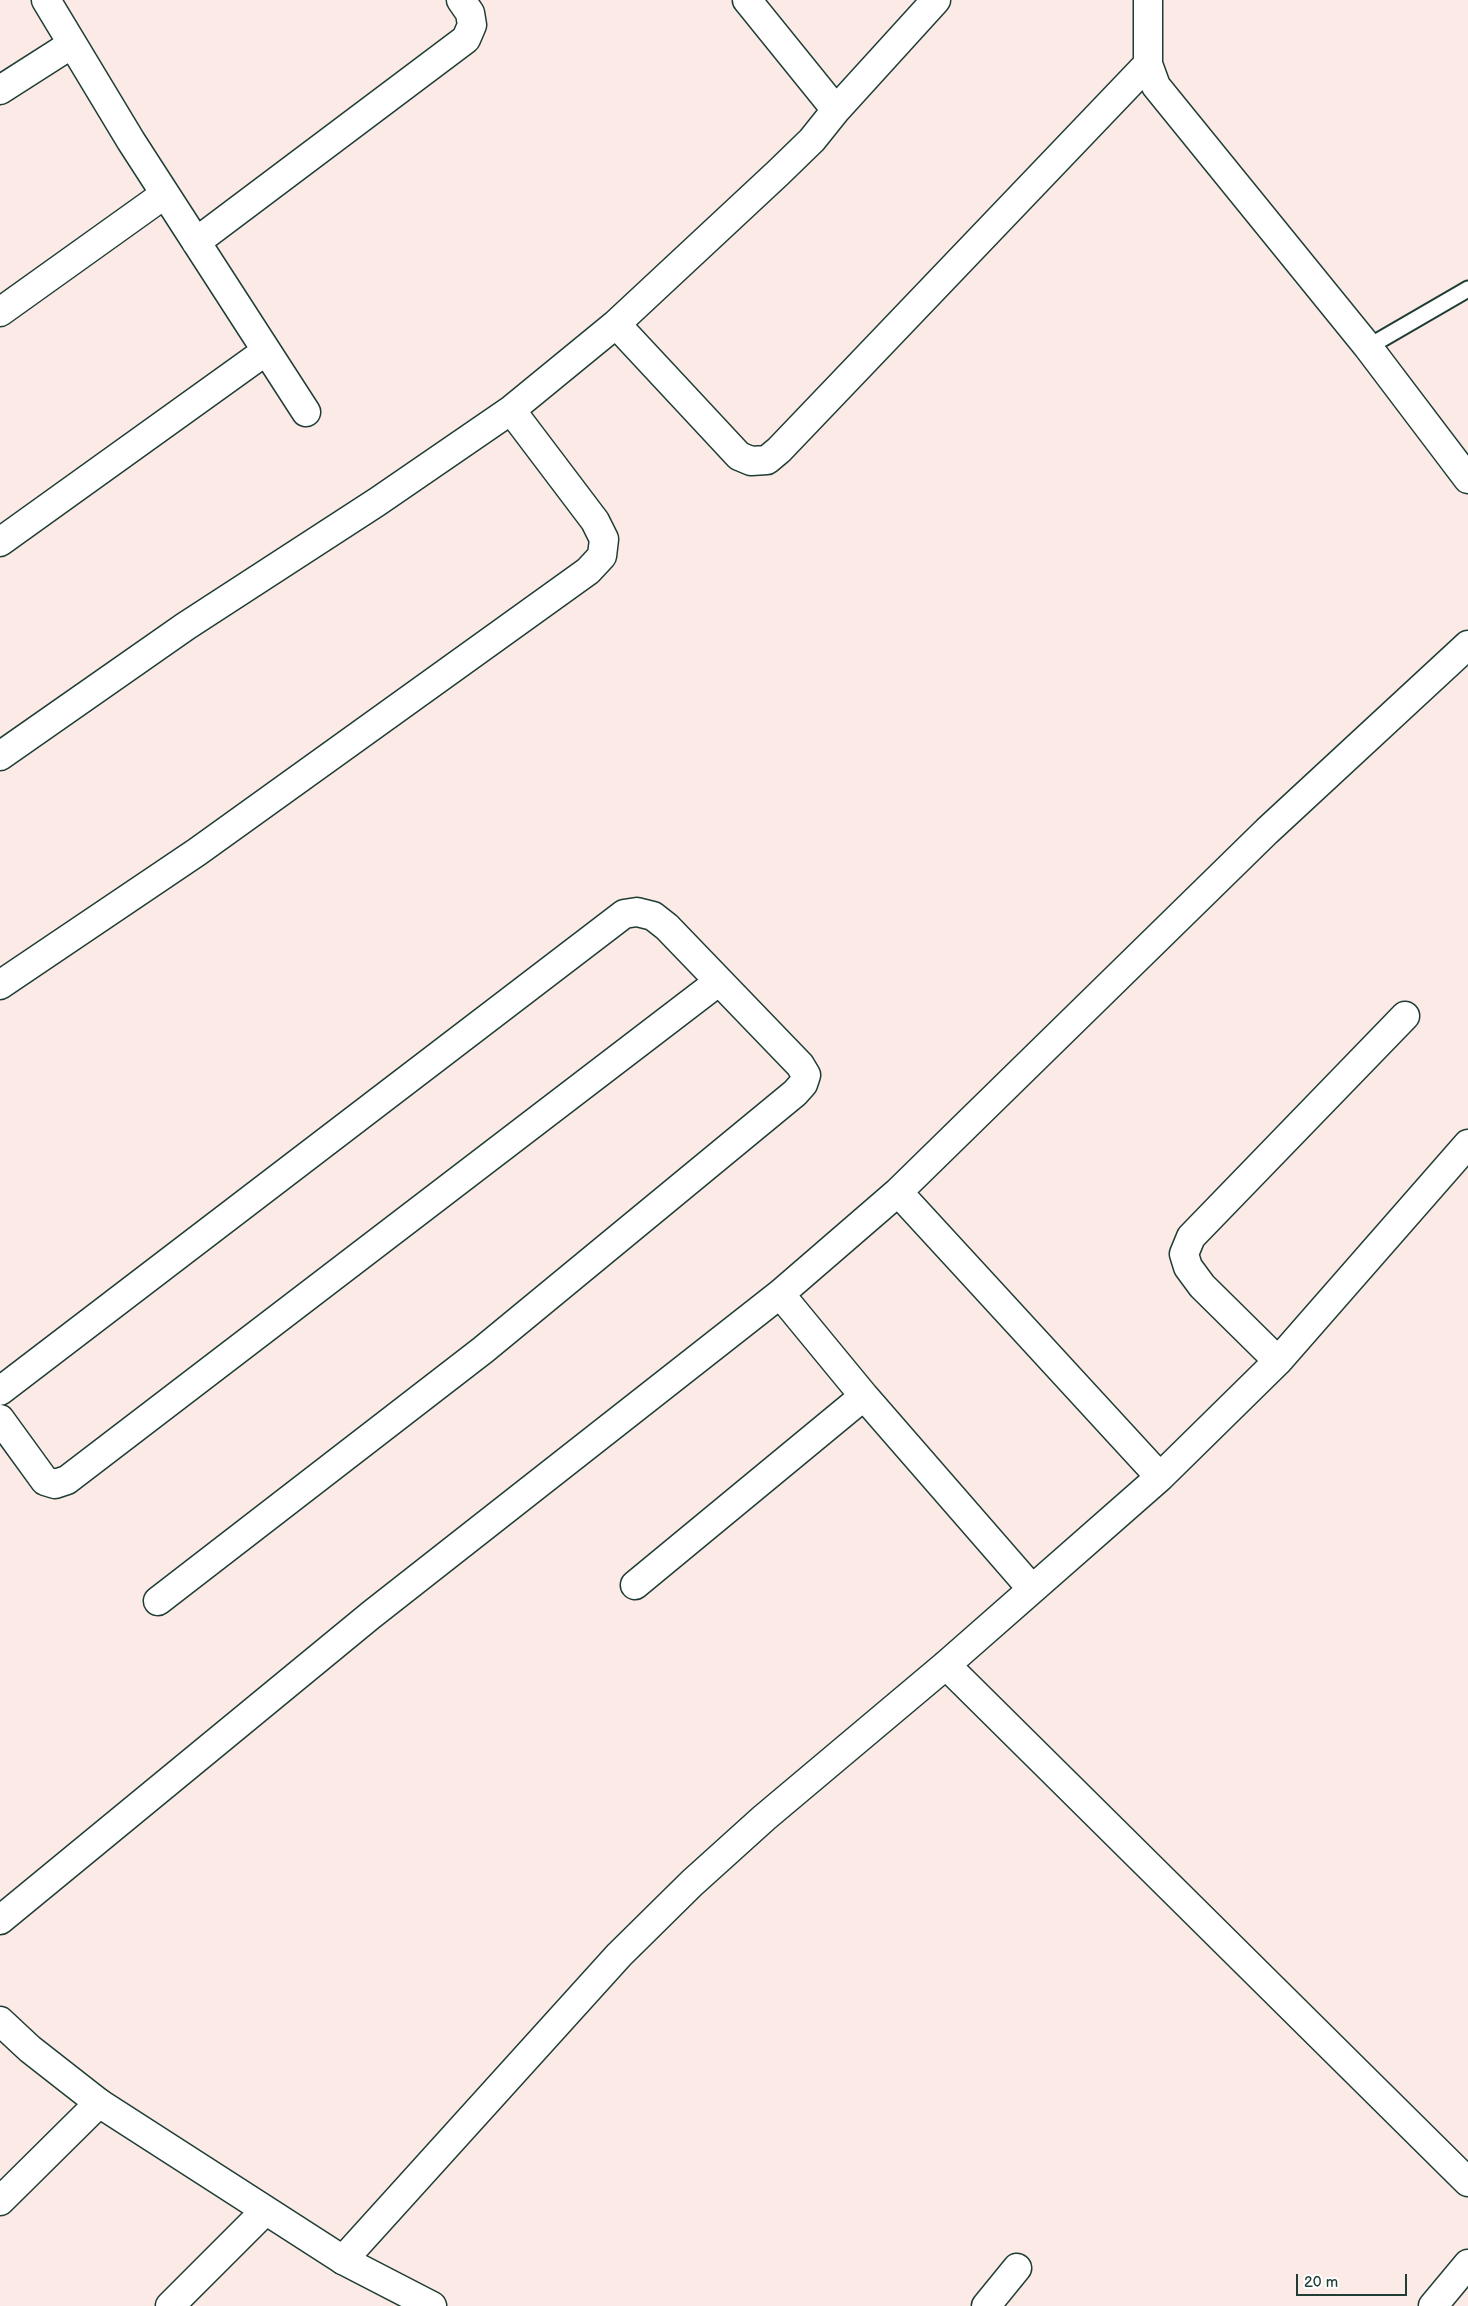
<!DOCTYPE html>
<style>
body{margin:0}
#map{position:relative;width:1468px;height:2306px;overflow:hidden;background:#fbeae6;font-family:"Balsamiq Sans",sans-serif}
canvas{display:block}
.scale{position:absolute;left:1296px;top:2274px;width:111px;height:22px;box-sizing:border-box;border:2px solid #1f3d34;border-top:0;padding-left:6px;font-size:15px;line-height:18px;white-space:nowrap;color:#1f3d34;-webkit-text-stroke:4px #fff;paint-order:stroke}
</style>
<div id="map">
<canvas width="1468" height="2306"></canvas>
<div class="scale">20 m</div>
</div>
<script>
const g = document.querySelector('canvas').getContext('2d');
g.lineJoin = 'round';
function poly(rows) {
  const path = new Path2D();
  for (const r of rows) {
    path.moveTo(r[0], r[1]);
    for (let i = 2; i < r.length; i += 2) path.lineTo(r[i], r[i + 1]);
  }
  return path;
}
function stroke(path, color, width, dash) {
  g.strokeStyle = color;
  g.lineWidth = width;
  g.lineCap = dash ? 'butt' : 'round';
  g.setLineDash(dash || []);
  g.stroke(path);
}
const service = poly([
 [1368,347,1468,289]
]);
const minor = poly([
 [46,0,131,141,306,412],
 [747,0,836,110],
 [1148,0,1148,64,1156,86,1368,347,1468,479],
 [0,90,72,44],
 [196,242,466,39,472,25,470,13,461,0],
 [0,312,165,194],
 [616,324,739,456,751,461,767,460,779,450,1148,64],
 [0,542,266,351],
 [0,756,186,626,377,502,511,410,616,324,778,173,812,140,836,110,936,0],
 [0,985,197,852,588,571,602,556,604,539,595,521,511,410],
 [898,1192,1160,1477],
 [780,1294,864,1396,1032,1589],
 [1278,1361,1202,1286,1188,1267,1184,1254,1191,1237,1405,1016],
 [0,1391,624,914,637,912,653,916,667,927,800,1065,806,1075,803,1084,795,1093,483,1350,158,1601],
 [0,1419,45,1481,55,1484,67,1480,718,982],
 [635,1585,864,1396],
 [946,1665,1468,2182],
 [0,1920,371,1615,780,1294,898,1192,1267,831,1468,645],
 [0,2201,99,2103],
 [343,2260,619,1955,692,1883,764,1818,946,1665,1160,1477,1278,1361,1468,1144],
 [170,2306,265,2211],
 [986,2306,1017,2268],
 [1433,2306,1468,2264]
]);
const tertiary = poly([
 [0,2021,30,2049,99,2103,343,2260,432,2306]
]);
stroke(service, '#1f3d34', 19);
stroke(minor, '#1f3d34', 31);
stroke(tertiary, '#1f3d34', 31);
stroke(service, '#fff', 15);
stroke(minor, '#fff', 28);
stroke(tertiary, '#fff', 28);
</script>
